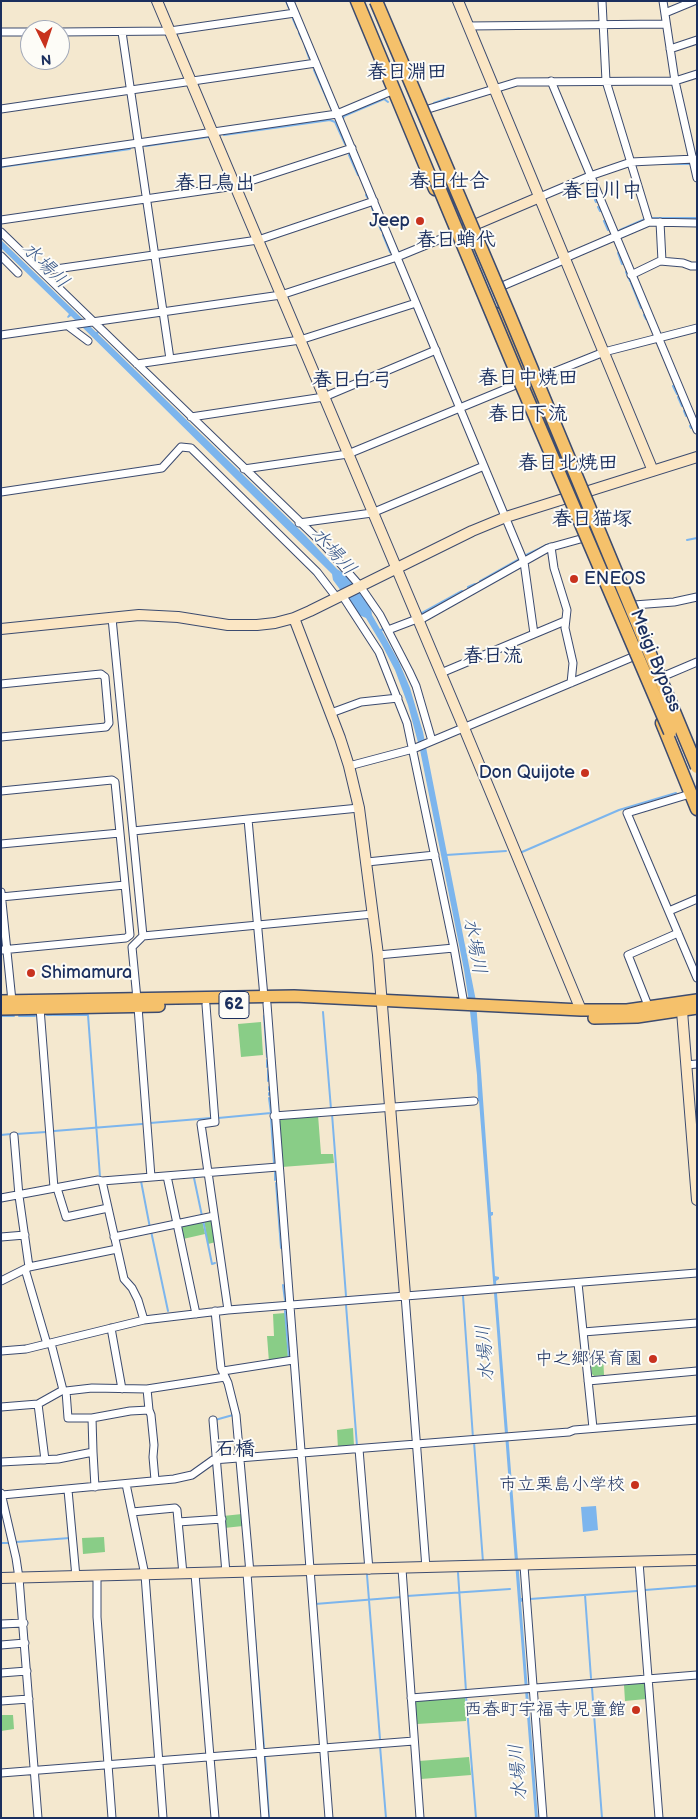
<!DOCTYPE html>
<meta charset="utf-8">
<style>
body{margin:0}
#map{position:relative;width:698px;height:1819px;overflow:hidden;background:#f4e8cf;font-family:"Balsamiq Sans",sans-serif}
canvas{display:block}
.frame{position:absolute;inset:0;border:2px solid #1b2f5e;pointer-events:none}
.north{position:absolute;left:20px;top:20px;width:50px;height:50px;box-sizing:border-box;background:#fdfcf7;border:1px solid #a3aaba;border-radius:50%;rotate:176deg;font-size:14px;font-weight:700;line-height:20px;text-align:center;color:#1b2f5e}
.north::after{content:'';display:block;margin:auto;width:18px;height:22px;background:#c8321e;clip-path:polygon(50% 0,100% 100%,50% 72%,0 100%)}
</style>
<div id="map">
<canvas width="698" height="1819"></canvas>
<div class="frame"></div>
<div class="north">N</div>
</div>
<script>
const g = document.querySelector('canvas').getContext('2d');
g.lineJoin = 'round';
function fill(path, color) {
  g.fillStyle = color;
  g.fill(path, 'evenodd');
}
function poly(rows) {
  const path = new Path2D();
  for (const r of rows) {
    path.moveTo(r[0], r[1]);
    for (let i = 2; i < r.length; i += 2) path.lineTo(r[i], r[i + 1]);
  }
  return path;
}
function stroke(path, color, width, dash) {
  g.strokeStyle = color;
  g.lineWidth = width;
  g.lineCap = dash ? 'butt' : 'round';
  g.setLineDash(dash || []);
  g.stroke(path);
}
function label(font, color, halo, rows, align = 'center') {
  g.font = font + ' "Balsamiq Sans","Klee One",sans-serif';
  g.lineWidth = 4;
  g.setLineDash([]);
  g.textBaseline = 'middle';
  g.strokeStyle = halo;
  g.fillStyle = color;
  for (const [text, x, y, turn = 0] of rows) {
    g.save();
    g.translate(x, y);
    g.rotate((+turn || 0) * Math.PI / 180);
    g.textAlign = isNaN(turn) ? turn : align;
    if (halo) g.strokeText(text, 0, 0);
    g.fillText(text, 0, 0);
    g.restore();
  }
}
fill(poly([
 [261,1022,263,1055,241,1057,238,1024],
 [318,1115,321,1154,333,1154,334,1163,282,1167,278,1118],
 [212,1219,216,1242,208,1244,204,1220],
 [202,1220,205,1234,183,1239,181,1224],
 [285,1313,288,1359,269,1362,267,1336,274,1336,273,1314],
 [603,1354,604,1375,594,1376,592,1374,590,1355],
 [353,1428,354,1446,338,1449,337,1430],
 [242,1514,243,1526,224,1528,223,1516],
 [104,1537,105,1552,83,1554,82,1538],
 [643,1683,645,1685,646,1699,625,1701,624,1685],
 [465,1695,466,1721,417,1724,415,1701],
 [1,1715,13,1715,14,1729,1,1731],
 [469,1757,471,1775,421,1779,419,1761]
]), '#89cd87');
fill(poly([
 [1,240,96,332,98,331,99,332,98,334,305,535,337,569,345,574,371,608,372,615,380,629,383,628,384,630,382,631,399,662,410,688,423,732,476,1001,491,1212,493,1212,493,1215,491,1216,495,1276,499,1277,499,1279,496,1281,521,1598,523,1598,523,1601,521,1602,538,1818,535,1818,479,1101,476,1101,476,1098,478,1098,477,1075,469,1002,464,970,420,750,408,705,395,670,382,645,366,618,359,615,333,580,332,574,71,316,68,318,67,317,69,314,1,248],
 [596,1506,598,1530,583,1532,581,1507]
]), '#7cb5ed');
stroke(poly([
 [286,1,289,8],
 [293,19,297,28],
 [299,33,302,39],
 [305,46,309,58],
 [314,70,331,108],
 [434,103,449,98],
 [343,119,344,116,384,99,388,102],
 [224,135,330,120,335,122,345,144],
 [146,146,208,137],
 [349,155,358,175],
 [656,164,689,164],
 [1,167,130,149],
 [589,184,592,193],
 [366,195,367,197],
 [595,200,596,202],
 [598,207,600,211],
 [372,208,381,230],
 [652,218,697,218],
 [604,221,608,230],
 [620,230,645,219],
 [383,235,390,252],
 [618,253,622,264],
 [626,272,630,281],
 [631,283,641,308],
 [644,315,646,319],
 [673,386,677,394],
 [678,397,682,406],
 [684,411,686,416],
 [690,426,691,428],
 [687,540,697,538],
 [526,555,549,544],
 [480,581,519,559],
 [468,587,475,584],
 [422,613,462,591],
 [522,852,619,810,676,793],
 [446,855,506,851],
 [323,1012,331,1109],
 [47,1015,88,1015,100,1177],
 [1,1016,14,1016],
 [19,1016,35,1016],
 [264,1016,267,1057],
 [267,1060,267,1067],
 [268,1070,268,1081],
 [269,1087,269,1090],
 [269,1093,269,1095],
 [332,1114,346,1296],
 [218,1118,271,1113,269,1098],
 [271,1119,274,1163],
 [150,1123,211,1118],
 [54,1131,142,1124],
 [16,1134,46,1132],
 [1,1135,11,1134],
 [275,1172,275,1180],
 [194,1178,202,1216],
 [141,1181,150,1228],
 [276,1183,281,1248],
 [203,1220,212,1264,215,1263],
 [151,1231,168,1311],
 [283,1285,285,1300],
 [463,1296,473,1438],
 [346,1305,357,1446],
 [285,1311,289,1359],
 [215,1420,233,1415],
 [474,1442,483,1562],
 [16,1542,70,1538],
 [1,1543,8,1543],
 [458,1573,466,1691],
 [367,1575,380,1739],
 [645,1590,697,1586],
 [585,1595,591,1678],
 [407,1596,510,1589],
 [530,1599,637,1591],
 [315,1604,402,1597],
 [253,1613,264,1747],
 [1,1628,9,1627],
 [592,1688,602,1818],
 [466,1696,476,1818],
 [380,1746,386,1818],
 [265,1757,269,1818]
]), '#7cb5ed', 2);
const street = poly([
 [290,1,524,562,534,634],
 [602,1,606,81,649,222],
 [663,1,675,81,697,178],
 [665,13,694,1],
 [468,26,666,24],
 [1,32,30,32],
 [60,32,170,31,295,13],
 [122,32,170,359],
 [670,49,697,40],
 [551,81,697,430],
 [1,109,316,63],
 [425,110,517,82,675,81,697,74],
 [1,163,337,114,394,90],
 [540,197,590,176,631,162,695,159],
 [1,220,235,186,352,148],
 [660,222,662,261],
 [1,232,325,546,360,586,380,615,409,671,416,686,432,741],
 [1,256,18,273],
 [565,258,649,222,697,223],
 [42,271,258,240,374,201],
 [631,275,660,261,683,263,691,266,697,266],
 [500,287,566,259],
 [68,326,88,341],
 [1,335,281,295,397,257,453,234],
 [137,364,300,340,416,303],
 [539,378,604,352,697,328],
 [191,417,324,397,436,350],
 [244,469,348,454,518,384],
 [1,492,162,468,181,447,191,448,317,572,337,598],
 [299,523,372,513,484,466],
 [551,547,554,568,567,610,565,628,573,663,571,683],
 [342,595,379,652,407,723,454,948,464,1004],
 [634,605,674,602,697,597],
 [112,618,143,936],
 [418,621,548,548,584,538],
 [388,630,417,619],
 [441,673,565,621],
 [664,676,697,662],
 [1,684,101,674,105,677,109,723,106,727,1,737],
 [331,713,361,702,398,698],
 [349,766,413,749,635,656],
 [1,791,112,780,115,782,130,935,126,938,1,950],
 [690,794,627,813,697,978],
 [248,819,359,808],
 [133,831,248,819,264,997],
 [1,844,120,833],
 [367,862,435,855],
 [1,892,12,1001],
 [1,897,125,885],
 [669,911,697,899],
 [378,955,454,948],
 [137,999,132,947,143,936,373,914],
 [267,1004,329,1818],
 [206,1005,215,1122,201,1124,228,1310],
 [138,1007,151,1177],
 [40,1008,54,1188],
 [649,1008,628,955,678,933],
 [686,1065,697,1064],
 [274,1116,474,1101],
 [14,1136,19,1196,29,1267],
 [167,1176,196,1314],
 [102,1181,124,1279,132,1288,138,1300,144,1320],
 [57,1188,66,1217,108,1208],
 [1,1198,98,1180,102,1181,278,1167],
 [1,1237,25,1235],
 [114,1237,214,1216],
 [25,1269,47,1344],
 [1,1281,29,1267,117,1249],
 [578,1283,593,1428],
 [405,1295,426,1568],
 [215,1311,221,1368,228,1383,236,1415,250,1573],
 [111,1328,122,1389],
 [583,1332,697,1323],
 [51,1343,63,1390],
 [1,1351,26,1349,144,1320,228,1310,697,1273],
 [223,1371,293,1360],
 [588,1381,697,1371],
 [147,1389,149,1410],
 [66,1391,68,1418,92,1418,130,1411,149,1410,151,1415,154,1445,153,1457,155,1480],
 [38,1404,45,1460],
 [1,1407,38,1404,63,1390,66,1391,92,1388,147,1389,225,1377],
 [213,1420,226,1573],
 [359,1449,369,1570],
 [93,1452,95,1487],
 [1,1462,58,1459,93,1452,92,1418],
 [126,1484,145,1575,163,1818],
 [68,1490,76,1577],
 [1,1493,16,1558,19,1578,38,1818],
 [2,1495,174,1479,192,1475,213,1460,569,1432,574,1430,697,1420],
 [132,1512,175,1508,177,1510,183,1574],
 [178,1522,222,1519],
 [639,1562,659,1818],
 [524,1566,543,1818],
 [402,1569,420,1818],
 [247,1573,265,1818],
 [195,1574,215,1818],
 [97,1576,97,1617,112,1818],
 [1,1624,24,1623],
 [1,1645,25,1643],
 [1,1673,27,1671],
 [411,1698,697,1675],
 [1,1701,29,1699],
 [1,1773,414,1741]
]);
const secondary = poly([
 [157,1,464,728,581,1010],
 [458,1,653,471],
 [453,234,540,197],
 [294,618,340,738,349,766,359,808,378,955,405,1295],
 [1,629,139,615,178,617,228,625,257,625,275,623,294,618,310,611,472,531,506,517,697,457],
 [682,1011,697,1200],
 [1,1578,697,1560]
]);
const primary = poly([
 [1,1001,294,996,581,1010,627,1010,697,1000],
 [1,1009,159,1006],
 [594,1018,637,1017,697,1008]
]);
const highway = poly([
 [357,1,435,189],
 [496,314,510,338,544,418],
 [662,723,697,809]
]);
stroke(street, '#3c4b6f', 9);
stroke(secondary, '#3c4b6f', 12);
stroke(primary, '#3c4b6f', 14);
stroke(highway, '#3c4b6f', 15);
stroke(street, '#fff', 7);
stroke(secondary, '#fbe6c4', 10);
stroke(primary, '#f5c16b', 11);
stroke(highway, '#f5c16b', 12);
const highwayBridge = poly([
 [376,1,509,314,697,767],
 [435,178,522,386,670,732]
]);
stroke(highwayBridge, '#3c4b6f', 15, []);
stroke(highwayBridge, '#f5c16b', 12);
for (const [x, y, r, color] of [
 [420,221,5,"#c8321e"],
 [574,579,5,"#c8321e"],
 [585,773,5,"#c8321e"],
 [31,973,5,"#c8321e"],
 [653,1359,5,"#c8321e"],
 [635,1485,5,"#c8321e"],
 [636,1710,5,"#c8321e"]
]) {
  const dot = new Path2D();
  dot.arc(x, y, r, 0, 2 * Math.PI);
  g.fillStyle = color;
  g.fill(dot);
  stroke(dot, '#fdfcf7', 2);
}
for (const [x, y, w] of [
 [234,1005,30]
]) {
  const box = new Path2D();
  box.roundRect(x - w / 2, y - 13.5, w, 27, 4);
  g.fillStyle = '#fdfcf7';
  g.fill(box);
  stroke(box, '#1b2f5e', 1);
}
label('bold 16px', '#1b2f5e', null, [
 ["62",234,1005]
]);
label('18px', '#1b2f5e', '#fdfcf7', [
 ["Jeep",410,221],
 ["ENEOS",584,579,"left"],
 ["Don Quijote",575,773],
 ["Shimamura",41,973,"left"],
 ["中之郷保育園",643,1359],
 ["市立栗島小学校",625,1485],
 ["西春町宇福寺児童館",626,1710]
], 'right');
label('18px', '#1b2f5e', '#fdfcf7', [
 ["Meigi Bypass",655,661,68]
]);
label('italic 19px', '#385789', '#fdfcf7', [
 ["水場川",45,266,44],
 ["水場川",333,552,48],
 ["水場川",474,946,80],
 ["水場川",486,1353,-94],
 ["水場川",519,1772,-94]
]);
label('bold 20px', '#1b2f5e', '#fdfcf7', [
 ["春日淵田",407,73],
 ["春日仕合",449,182],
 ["春日鳥出",215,184],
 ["春日川中",602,192],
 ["春日蛸代",456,241],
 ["春日中焼田",528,379],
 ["春日白弓",352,381],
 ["春日下流",528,415],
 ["春日北焼田",568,464],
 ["春日猫塚",592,520],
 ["春日流",493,657],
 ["石橋",235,1450]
]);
</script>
